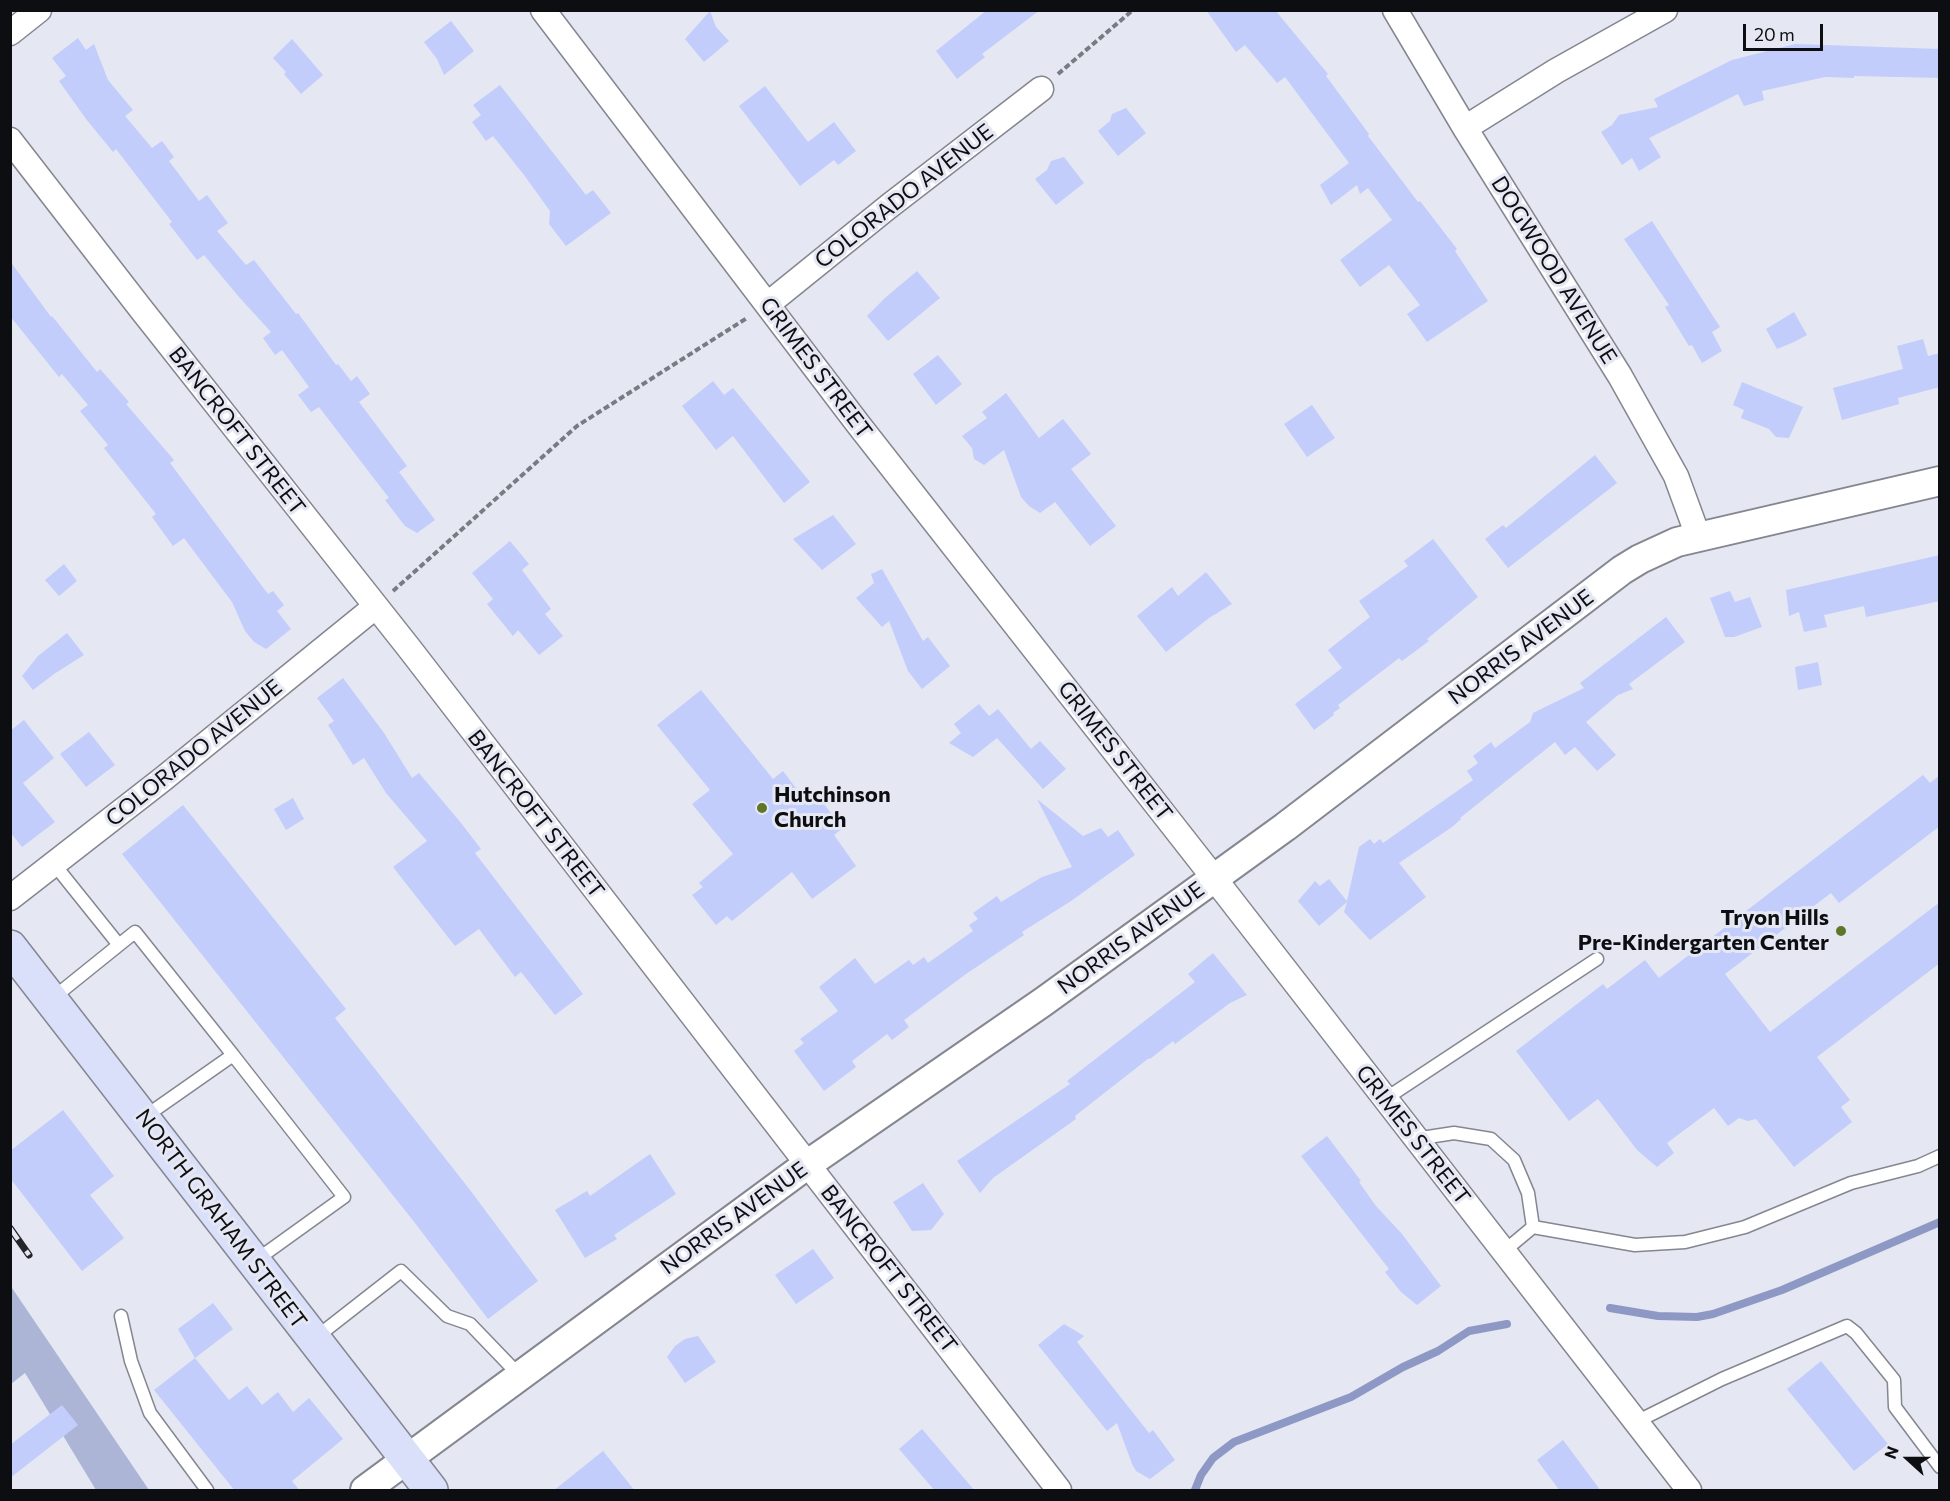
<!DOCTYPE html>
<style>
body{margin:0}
#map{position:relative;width:1950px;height:1501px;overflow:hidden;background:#e5e7f2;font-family:Commissioner,sans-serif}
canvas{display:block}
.frame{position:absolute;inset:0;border:12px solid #0d0e11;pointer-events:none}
.north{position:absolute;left:1878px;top:1429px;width:60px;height:60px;-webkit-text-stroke:4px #e5e7f2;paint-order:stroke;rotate:291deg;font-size:16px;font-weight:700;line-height:24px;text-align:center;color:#0d0e11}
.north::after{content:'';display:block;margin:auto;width:21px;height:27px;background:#0d0e11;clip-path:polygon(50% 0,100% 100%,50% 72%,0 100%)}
.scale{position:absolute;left:1743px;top:24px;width:80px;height:27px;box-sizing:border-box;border:3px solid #0d0e11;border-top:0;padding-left:8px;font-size:18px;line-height:21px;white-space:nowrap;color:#0d0e11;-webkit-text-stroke:4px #e5e7f2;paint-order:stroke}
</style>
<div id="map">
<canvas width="1950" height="1501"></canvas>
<div class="frame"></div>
<div class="north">N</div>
<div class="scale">20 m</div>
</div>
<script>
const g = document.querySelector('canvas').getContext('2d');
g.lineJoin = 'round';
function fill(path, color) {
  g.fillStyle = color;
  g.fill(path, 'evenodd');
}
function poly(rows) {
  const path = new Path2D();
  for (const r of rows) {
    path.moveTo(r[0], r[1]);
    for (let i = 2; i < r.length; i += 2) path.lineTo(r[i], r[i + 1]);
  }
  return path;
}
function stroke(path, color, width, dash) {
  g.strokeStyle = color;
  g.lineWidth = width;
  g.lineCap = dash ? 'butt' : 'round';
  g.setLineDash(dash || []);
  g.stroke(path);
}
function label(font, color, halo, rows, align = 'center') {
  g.font = font + ' Commissioner,sans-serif';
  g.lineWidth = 6;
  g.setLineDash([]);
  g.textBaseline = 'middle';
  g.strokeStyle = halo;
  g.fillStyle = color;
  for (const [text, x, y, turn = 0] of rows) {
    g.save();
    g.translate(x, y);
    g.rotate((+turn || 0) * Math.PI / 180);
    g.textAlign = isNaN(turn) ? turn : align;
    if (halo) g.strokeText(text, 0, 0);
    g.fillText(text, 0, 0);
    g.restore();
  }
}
fill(poly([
 [10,1285,149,1490,96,1490,25,1373,11,1384]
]), '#adb5d6');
stroke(poly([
 [1610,1308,1658,1316,1697,1317,1713,1314,1782,1290,1940,1222],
 [1195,1490,1201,1475,1213,1458,1234,1442,1351,1397,1403,1367,1438,1351,1469,1331,1507,1324]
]), '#8e98c5', 8);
fill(poly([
 [987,10,1040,10,982,54,985,57,957,79,936,51],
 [1206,10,1275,10,1328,74,1326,76,1369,134,1368,136,1418,202,1420,201,1457,249,1455,251,1488,301,1427,342,1407,314,1420,305,1389,265,1360,287,1340,260,1392,220,1368,188,1360,194,1357,185,1331,205,1320,185,1349,163,1285,77,1277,83,1245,45,1236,52],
 [710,11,716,27,729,41,704,62,685,39],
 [451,21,474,51,444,75,437,59,424,42],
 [78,38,86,50,94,44,108,80,133,110,125,116,152,148,162,141,174,157,169,161,199,201,207,195,228,223,217,231,246,265,254,260,296,314,298,313,336,365,338,364,351,381,357,376,370,394,359,402,407,466,399,472,435,520,417,533,405,526,385,500,389,498,319,407,311,412,298,395,309,387,282,350,275,355,263,338,271,332,239,297,204,255,197,260,169,224,172,222,116,149,113,152,86,119,59,81,66,76,52,58],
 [292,39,323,75,301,94,284,74,286,72,273,58],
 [1795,44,1940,49,1940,78,1854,76,1854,78,1825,77,1762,91,1764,100,1744,106,1738,94,1649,138,1661,157,1639,171,1632,158,1622,165,1601,132,1612,125,1619,115,1658,107,1654,99,1732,60],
 [500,85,586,195,593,190,611,213,566,246,549,224,550,211,524,175,493,136,486,141,472,122,481,115,473,105],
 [765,86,808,142,834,122,856,151,838,165,834,160,800,186,739,106],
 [1126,108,1146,133,1118,156,1098,131,1110,121,1112,114],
 [1064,157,1084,183,1056,205,1035,179,1047,170,1051,161],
 [1652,221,1720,327,1712,332,1722,351,1702,363,1692,345,1689,346,1665,307,1669,305,1624,239],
 [10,261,51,317,52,316,97,372,100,369,129,402,126,404,174,460,170,463,268,594,273,591,284,605,277,611,291,629,266,649,254,642,245,631,232,602,184,538,173,546,152,517,156,514,104,448,108,445,80,411,88,405,62,374,59,377,10,316],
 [917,271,940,298,888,341,867,316,886,297],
 [1794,312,1807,335,1794,342,1777,349,1766,329],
 [1923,339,1928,356,1940,353,1940,387,1898,398,1899,404,1842,420,1833,388,1903,369,1897,346],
 [938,355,962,384,936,405,913,374],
 [713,381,724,395,733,388,810,482,784,503,733,436,716,450,682,406],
 [1742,382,1803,407,1789,438,1776,437,1769,429,1741,418,1744,410,1733,405],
 [1006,393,1039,438,1063,419,1091,454,1071,469,1116,526,1090,546,1055,502,1040,513,1029,506,1021,497,1004,450,984,465,974,459,972,448,962,436,987,418,982,412],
 [1312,405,1335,438,1307,457,1284,424],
 [1595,455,1617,483,1508,568,1485,539,1503,525,1506,528],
 [833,515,856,544,822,570,793,539],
 [1433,539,1478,597,1427,639,1429,641,1402,661,1399,658,1338,705,1340,708,1333,713,1334,715,1314,730,1295,704,1342,668,1328,650,1370,617,1359,601,1408,566,1404,561],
 [510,541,529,564,522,570,551,609,545,614,563,636,539,655,518,630,513,636,487,604,493,599,472,573],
 [1940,555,1940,601,1866,617,1864,606,1824,615,1827,627,1804,632,1799,612,1789,616,1786,590],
 [64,564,77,581,59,596,45,580],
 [882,569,923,641,928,637,950,666,922,689,908,671,889,621,882,627,856,598,874,583,871,574],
 [1206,572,1232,604,1209,618,1166,652,1137,616,1172,587,1178,596],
 [1730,591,1735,602,1750,597,1762,627,1734,637,1725,637,1710,598],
 [1666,617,1685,642,1629,684,1633,689,1618,695,1586,722,1616,755,1597,771,1575,747,1565,755,1555,742,1460,818,1461,819,1452,827,1399,863,1426,897,1370,940,1344,912,1347,902,1319,926,1298,901,1315,881,1320,886,1329,879,1347,901,1359,847,1370,839,1374,844,1380,839,1383,843,1473,780,1467,771,1478,763,1473,756,1491,742,1495,748,1530,722,1533,713,1584,688,1580,683],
 [67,633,84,655,54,674,33,690,22,676,38,656],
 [1818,662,1822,685,1798,690,1795,667],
 [343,678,384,733,412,778,419,773,461,823,481,849,475,853,583,994,555,1015,521,972,515,977,479,929,455,946,393,867,427,841,386,793,364,758,353,765,328,725,334,721,317,698],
 [701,690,773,779,783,771,805,800,815,793,843,828,834,835,856,866,812,899,792,872,732,921,727,916,716,925,692,895,703,887,699,883,733,854,692,804,710,790,657,725],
 [979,704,989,716,998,709,1031,749,1040,741,1066,769,1043,789,997,738,973,757,949,743,961,733,954,724],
 [24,720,54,758,23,783,55,822,22,847,10,832,10,731],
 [89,732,115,765,86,787,60,754],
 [1923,775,1930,783,1940,775,1940,826,1839,903,1831,893,1725,974,1770,1032,1940,902,1940,963,1817,1057,1850,1100,1841,1107,1852,1122,1794,1167,1756,1119,1748,1121,1739,1118,1728,1126,1714,1108,1667,1143,1674,1153,1657,1167,1637,1150,1598,1099,1569,1121,1516,1051,1603,984,1607,989,1645,960,1659,978],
 [293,798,304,819,286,830,274,809],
 [1037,799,1083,836,1101,828,1108,837,1118,830,1135,855,1071,901,1022,932,1024,935,966,974,904,1020,909,1027,892,1040,887,1034,852,1061,856,1067,824,1091,794,1051,804,1043,800,1039,838,1011,819,987,855,958,875,984,909,960,913,965,924,957,928,963,973,931,969,925,978,919,973,913,997,896,1001,902,1042,877,1072,867],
 [183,805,346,1009,335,1018,470,1190,538,1281,488,1319,415,1223,122,854],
 [1213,953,1247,995,1230,1003,1175,1044,1173,1041,1150,1059,1149,1058,1075,1116,1076,1119,993,1178,980,1193,957,1161,1070,1084,1067,1081,1195,982,1188,974],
 [63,1110,114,1176,90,1195,124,1238,82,1271,10,1178,10,1151],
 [1327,1136,1361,1181,1359,1182,1376,1206,1402,1234,1441,1286,1417,1305,1401,1292,1385,1272,1389,1269,1301,1156],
 [650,1154,676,1194,614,1235,617,1239,585,1258,555,1210,587,1191,590,1196],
 [923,1183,944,1214,931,1230,912,1231,893,1202],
 [813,1249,834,1278,796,1304,775,1275],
 [213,1303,233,1329,195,1358,178,1329],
 [1064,1324,1084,1336,1077,1342,1149,1433,1153,1430,1175,1460,1150,1479,1136,1471,1132,1464,1117,1423,1107,1431,1038,1345],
 [698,1336,716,1362,685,1383,667,1357,675,1346,685,1339],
 [195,1358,229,1400,247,1386,262,1405,278,1392,293,1412,309,1398,343,1439,292,1481,300,1491,235,1491,154,1390],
 [1821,1361,1888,1444,1854,1471,1787,1389],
 [62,1405,78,1425,10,1478,10,1445],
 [922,1429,975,1491,935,1491,899,1449],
 [1563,1440,1601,1491,1560,1491,1537,1460],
 [603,1451,635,1491,553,1491]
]), '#c2cdfc');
const service = poly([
 [54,864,119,945],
 [53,998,135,932,233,1055],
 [1385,1099,1597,959],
 [143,1118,233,1055,344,1197,255,1261],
 [1415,1139,1454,1133,1491,1139,1514,1160,1528,1193,1533,1227,1503,1252],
 [1533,1227,1635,1245,1685,1242,1745,1227,1851,1183,1918,1166,1940,1156],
 [121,1316,131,1361,150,1413,207,1490],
 [314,1339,401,1271,447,1316,470,1324,520,1376],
 [1636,1422,1722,1379,1847,1326,1856,1333,1894,1380,1895,1407,1940,1467]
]);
const minor = poly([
 [543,10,858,424,1214,878,1689,1490],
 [1395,10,1465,128,1620,376,1676,476,1698,536],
 [10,33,39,10],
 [1465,128,1556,71,1665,10],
 [10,140,141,309,409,648,1059,1490],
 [768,304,888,207,1041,89],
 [10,898,163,779,375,607]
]);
const tertiary = poly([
 [365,1490,808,1164,1043,1002,1285,827,1622,570,1640,559,1677,542,1940,481]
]);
const secondary = poly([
 [10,947,431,1490]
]);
stroke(service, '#848690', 15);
stroke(minor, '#848690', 27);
stroke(tertiary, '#848690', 32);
stroke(secondary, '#848690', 36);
stroke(poly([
 [1058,74,1133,10],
 [393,591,577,426,747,318]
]), '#797b82', 4, [6, 3]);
stroke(service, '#fff', 12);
stroke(minor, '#fff', 24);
stroke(tertiary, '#fff', 28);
stroke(secondary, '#dbe0fa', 33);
const rail = poly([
 [10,1228,29,1255]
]);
stroke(rail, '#242529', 7);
stroke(rail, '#e5e7f2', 4.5, [14]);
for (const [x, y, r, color] of [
 [762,808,6,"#5e7628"],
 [1841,931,6,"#5e7628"]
]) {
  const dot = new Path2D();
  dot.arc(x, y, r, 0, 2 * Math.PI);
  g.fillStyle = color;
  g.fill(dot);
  stroke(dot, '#e5e7f2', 2);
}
label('22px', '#0d0e11', '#e5e7f2', [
 ["COLORADO AVENUE",904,196,-38],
 ["DOGWOOD AVENUE",1554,270,58],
 ["GRIMES STREET",816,368,53],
 ["BANCROFT STREET",237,431,52],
 ["NORRIS AVENUE",1521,647,-37],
 ["GRIMES STREET",1115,751,52],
 ["COLORADO AVENUE",194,753,-39],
 ["BANCROFT STREET",536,814,52],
 ["NORRIS AVENUE",1131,938,-36],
 ["GRIMES STREET",1413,1135,52],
 ["NORRIS AVENUE",734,1218,-36],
 ["NORTH GRAHAM STREET",221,1219,53],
 ["BANCROFT STREET",889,1269,52]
]);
label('bold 22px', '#0d0e11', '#e5e7f2', [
 ["Hutchinson",774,795],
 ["Church",774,820],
 ["Tryon Hills",1829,918,"right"],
 ["Pre-Kindergarten Center",1829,943,"right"]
], 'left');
</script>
